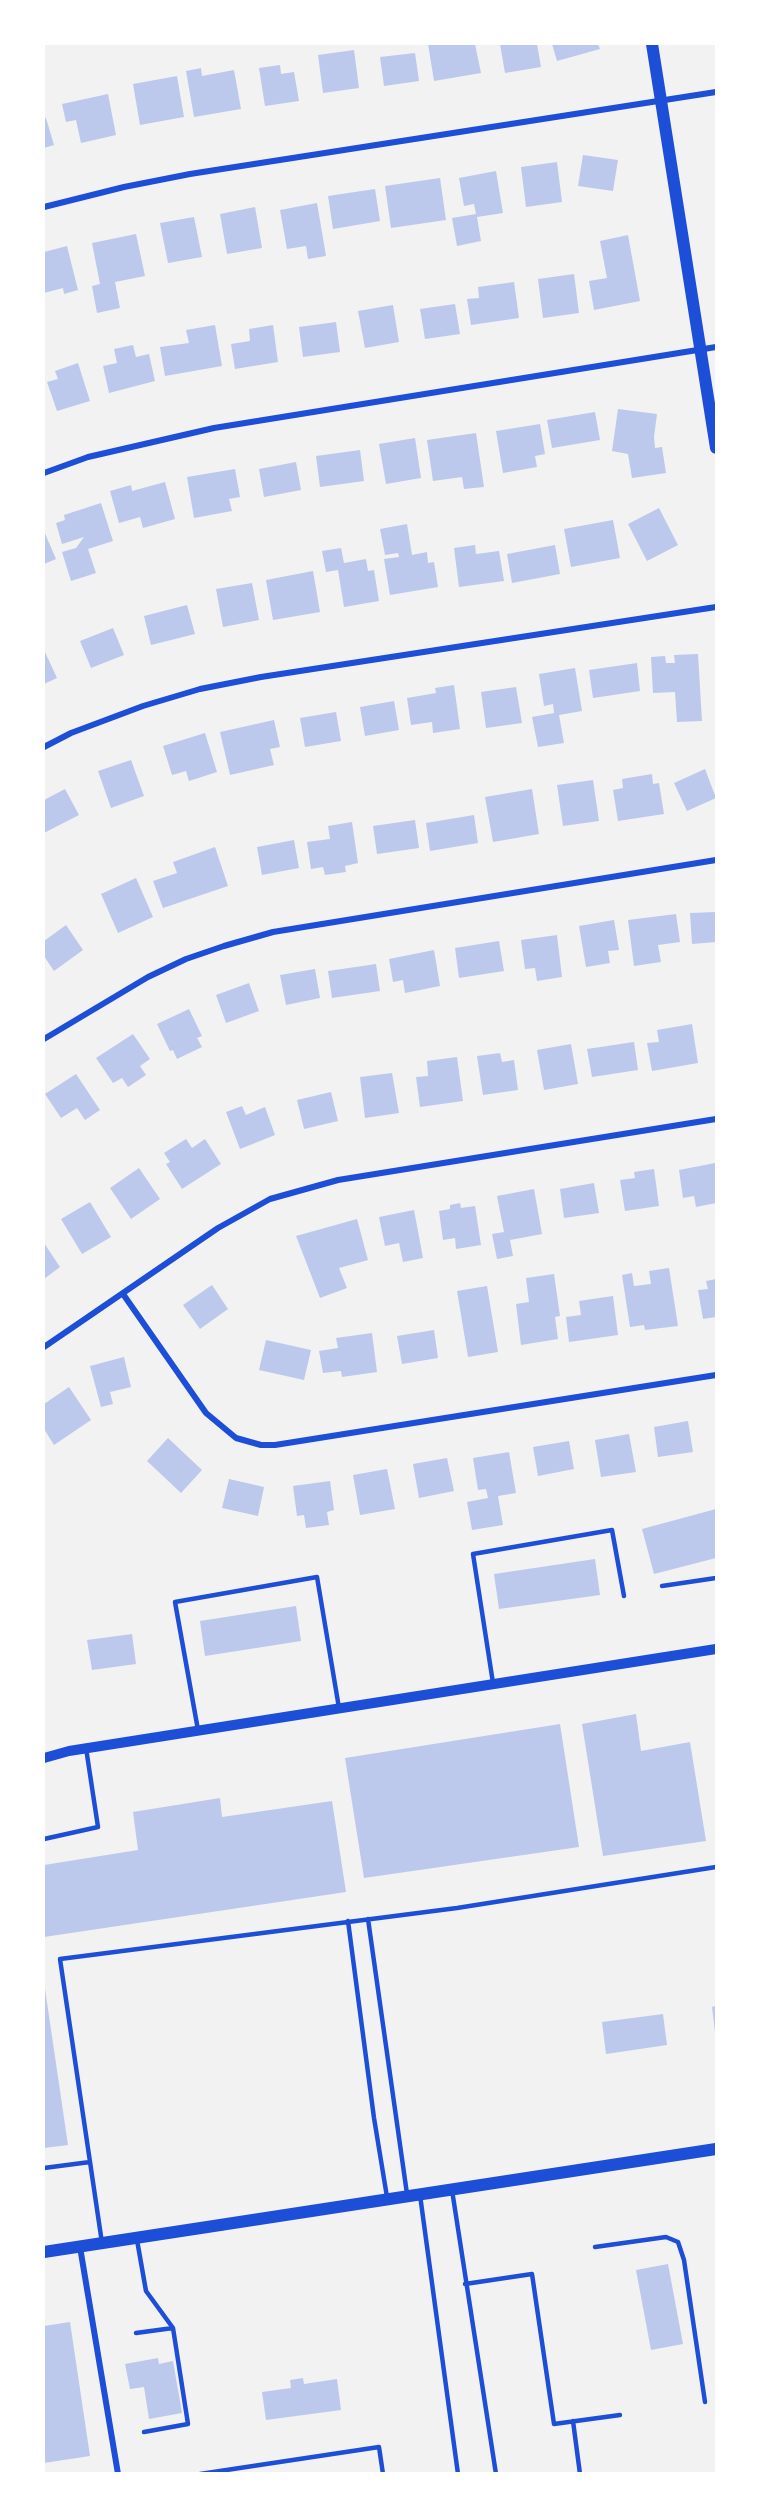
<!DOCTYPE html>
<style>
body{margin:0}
#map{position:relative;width:760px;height:2517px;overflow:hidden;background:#f2f2f2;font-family:Poppins,sans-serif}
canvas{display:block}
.frame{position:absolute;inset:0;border:45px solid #fff;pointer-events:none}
</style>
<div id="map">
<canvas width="760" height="2517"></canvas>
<div class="frame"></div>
</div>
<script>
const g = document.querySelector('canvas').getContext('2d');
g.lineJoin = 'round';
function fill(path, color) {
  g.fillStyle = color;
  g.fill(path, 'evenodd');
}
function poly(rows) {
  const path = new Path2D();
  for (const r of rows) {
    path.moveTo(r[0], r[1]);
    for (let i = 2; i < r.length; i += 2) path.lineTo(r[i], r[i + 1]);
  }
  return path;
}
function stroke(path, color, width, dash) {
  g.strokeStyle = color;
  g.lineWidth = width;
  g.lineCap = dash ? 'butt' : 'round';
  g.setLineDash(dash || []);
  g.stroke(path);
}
fill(poly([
 [428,44,475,44,481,73,434,81],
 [500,44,537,44,541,67,505,73],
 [552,44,598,44,600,49,557,61],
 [354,50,359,88,323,93,318,55],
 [415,53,419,81,384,86,380,57],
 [280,65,281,74,294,72,299,101,265,106,259,68],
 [201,68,202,76,234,70,241,109,194,117,186,71],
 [177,76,184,117,140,125,133,84],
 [108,94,116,135,81,143,76,120,66,122,62,104],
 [46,118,54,145,44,148,44,119],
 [583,155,618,160,613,191,578,186],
 [557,162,562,202,526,207,521,167],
 [496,171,503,213,477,217,481,241,457,246,452,218,476,214,474,204,464,206,459,178],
 [440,178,446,220,391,228,385,186],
 [375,189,380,221,333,229,328,196],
 [317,203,326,256,308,259,306,246,287,249,280,210],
 [255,207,262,248,227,254,220,214],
 [194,217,202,257,168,263,160,223],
 [136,234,145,276,115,282,120,308,97,313,92,286,100,284,92,243],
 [628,235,640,301,594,310,589,281,607,278,600,241],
 [67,246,78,290,64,294,63,288,44,293,44,252],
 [574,274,579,313,543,318,538,279],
 [514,282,519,318,471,325,467,299,479,298,478,287],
 [455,304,460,334,425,339,420,309],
 [393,305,399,342,365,348,358,311],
 [336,322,340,352,303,357,299,327],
 [215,325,222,366,165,376,160,347,189,343,186,330],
 [273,325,278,362,235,369,231,344,250,341,249,329],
 [133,345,136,357,149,354,155,381,109,393,103,366,117,363,114,349],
 [78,363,90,401,57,411,47,382,58,379,55,371],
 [618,409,657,414,654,437,655,448,662,447,666,473,632,478,628,454,612,451],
 [595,412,600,440,552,448,547,420],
 [540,424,545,454,535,456,537,467,503,473,496,431],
 [476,433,484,487,464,489,462,477,433,481,427,440],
 [415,438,421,478,386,484,379,444],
 [360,450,364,481,320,487,316,456],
 [296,462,301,490,264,497,259,469],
 [235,469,240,497,229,499,232,511,194,518,187,477],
 [165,482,175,519,143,528,140,517,119,523,110,491,131,485,132,491],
 [101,503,113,541,88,549,96,573,71,581,62,552,76,548,84,537,62,544,56,523,65,520,64,515],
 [659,508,678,545,647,561,628,524],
 [613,520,620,558,571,567,564,529],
 [407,524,412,555,427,552,428,563,434,562,438,587,390,595,384,559,399,557,398,553,385,555,380,529],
 [44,531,56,559,44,564],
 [475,545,476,554,499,551,504,581,459,587,454,548],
 [555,545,560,574,512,583,507,554],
 [341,548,344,563,366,559,368,571,374,570,379,601,344,607,338,570,326,572,322,551],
 [313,571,320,612,273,620,266,580],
 [252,583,259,620,223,627,216,589],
 [187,605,195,634,151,645,144,616],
 [113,628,124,655,91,668,80,641],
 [45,652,57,678,44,684,44,653],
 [698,654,702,721,677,722,675,692,653,693,651,657,665,656,666,663,675,663,674,655],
 [637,663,640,691,593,698,589,670],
 [575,668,582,711,559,715,564,743,538,747,532,717,554,713,553,704,544,706,539,674],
 [454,685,460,729,433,733,432,722,411,725,407,698,436,693,435,688],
 [516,687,522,723,486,728,481,692],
 [394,701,399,730,365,736,360,707],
 [336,712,341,741,305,747,300,718],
 [274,720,280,747,270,749,274,765,230,775,220,732],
 [205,733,217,772,189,781,186,771,172,775,163,746],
 [131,760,144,796,111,808,98,771],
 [705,769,716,798,687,811,674,783],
 [652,774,653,784,659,783,664,814,618,821,613,790,623,788,622,779],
 [593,780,599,821,563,826,557,785],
 [65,789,79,815,44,833,44,800],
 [532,789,539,834,493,842,485,797],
 [474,815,478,843,430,851,426,823],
 [415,820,419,848,377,854,373,826],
 [352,822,358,863,345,866,346,872,325,875,323,867,311,869,307,842,330,839,328,826],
 [294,840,299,868,262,875,257,847],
 [215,847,228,886,163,908,153,881,177,873,173,862],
 [136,878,153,917,118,933,101,894],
 [716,912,716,942,692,944,690,913],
 [676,914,680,942,658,945,661,962,634,966,628,920],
 [614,920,619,950,608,951,610,963,586,967,579,926],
 [66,925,83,950,54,971,44,956,44,941],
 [557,935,562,977,537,981,535,968,525,969,521,940],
 [499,941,504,971,459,978,455,948],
 [434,950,440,986,405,993,403,980,393,982,389,959],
 [376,964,380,991,332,998,328,971],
 [315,969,320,998,286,1005,280,975],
 [249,983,259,1011,226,1023,216,995],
 [189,1009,202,1036,197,1038,202,1047,177,1059,173,1050,170,1051,157,1024],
 [692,1024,698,1063,652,1071,647,1043,659,1042,657,1030],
 [133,1034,150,1059,140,1066,146,1075,128,1087,122,1078,113,1083,96,1058],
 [634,1042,638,1070,592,1077,587,1049],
 [571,1044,578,1084,544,1090,537,1050],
 [500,1053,502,1062,514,1060,518,1090,483,1095,477,1056],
 [457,1057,463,1101,420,1107,416,1077,428,1076,427,1061],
 [392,1073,399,1113,365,1118,360,1077],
 [76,1074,100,1110,85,1120,77,1108,61,1118,45,1094],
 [331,1092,338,1121,304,1129,297,1100],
 [242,1106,246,1115,265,1107,275,1135,240,1149,226,1112],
 [186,1139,192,1148,205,1139,221,1164,182,1189,166,1164,170,1162,164,1153],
 [715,1163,716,1203,696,1207,694,1196,683,1198,679,1170],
 [139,1168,160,1199,131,1219,110,1188],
 [654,1169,659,1206,625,1211,620,1180,635,1178,634,1172],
 [594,1183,599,1213,564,1218,560,1189],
 [534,1189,542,1234,510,1240,513,1256,497,1259,492,1234,504,1232,497,1196],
 [90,1202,111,1237,82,1254,61,1219],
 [460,1203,461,1208,475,1206,481,1245,456,1249,455,1238,443,1240,439,1211,450,1209,450,1205],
 [414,1210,423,1258,403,1262,399,1243,385,1246,379,1217],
 [357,1219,368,1260,339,1268,347,1288,320,1298,296,1236],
 [44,1243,60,1267,44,1279],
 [669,1268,678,1326,645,1330,644,1325,630,1327,622,1275,632,1273,634,1286,651,1284,649,1271],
 [554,1274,560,1316,555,1317,558,1339,521,1345,516,1304,529,1302,526,1278],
 [716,1279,716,1317,703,1319,698,1290,708,1289,706,1281],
 [212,1285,228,1309,200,1329,183,1305],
 [487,1286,498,1352,468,1357,457,1291],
 [613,1296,618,1335,569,1342,566,1317,581,1315,579,1301],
 [434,1330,438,1358,402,1364,397,1336],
 [372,1333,377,1372,342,1377,341,1371,323,1373,319,1351,338,1348,336,1338],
 [266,1340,311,1350,304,1380,259,1370],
 [124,1357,131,1387,110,1392,113,1404,101,1407,90,1366],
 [69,1387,91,1420,54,1445,44,1429,44,1404],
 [688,1421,693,1452,658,1457,654,1427],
 [629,1434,636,1472,601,1477,595,1440],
 [168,1438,202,1470,181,1493,147,1461],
 [569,1441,574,1469,538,1476,533,1447],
 [509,1452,516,1493,498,1496,503,1525,472,1530,467,1502,488,1498,486,1489,478,1490,473,1458],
 [447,1458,454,1491,419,1498,413,1464],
 [387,1469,395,1509,360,1515,353,1475],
 [229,1479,264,1487,258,1516,222,1508],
 [330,1481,334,1510,327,1512,329,1525,306,1528,304,1515,297,1516,293,1486],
 [716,1509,716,1558,654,1574,642,1529],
 [595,1559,600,1595,499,1609,494,1574],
 [296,1606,301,1641,205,1656,200,1621],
 [132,1634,136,1664,92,1670,87,1640],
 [636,1714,641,1751,690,1742,706,1841,603,1856,582,1724],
 [560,1724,579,1847,364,1878,345,1758],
 [220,1798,222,1817,332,1801,346,1892,44,1937,44,1865,138,1850,133,1812],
 [44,1982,68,2145,44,2148],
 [716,2006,716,2032,715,2032,712,2007],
 [663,2014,667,2045,606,2054,602,2022],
 [668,2264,683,2344,651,2350,636,2270],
 [70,2322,90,2456,44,2463,44,2326],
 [158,2358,159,2364,173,2361,182,2413,149,2419,144,2387,130,2389,125,2364],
 [303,2378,304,2384,337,2379,341,2410,266,2420,262,2392,291,2388,290,2380]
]), '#bdc9ec');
stroke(poly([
 [662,1586,716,1578],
 [493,1683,473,1554,612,1530,624,1596],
 [198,1730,175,1602,317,1577,339,1708],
 [44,1839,98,1827,86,1748],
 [368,1919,407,2194],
 [348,1921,374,2118,387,2197],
 [44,2168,90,2162],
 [452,2190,496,2474],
 [420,2195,458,2474],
 [137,2240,146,2291,173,2328,188,2424,144,2432],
 [102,2243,60,1959,457,1908,716,1867],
 [595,2247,666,2237,678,2242,684,2260,705,2402],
 [465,2284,532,2274,554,2424,620,2415],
 [136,2333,173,2328],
 [573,2421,580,2474],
 [200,2474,379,2447,383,2474]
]), '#1d4ed8', 4.5);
stroke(poly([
 [44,207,124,187,190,174,716,92],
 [44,473,88,457,214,428,716,347],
 [44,747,71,733,143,706,200,689,261,677,716,607],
 [44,1039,148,977,186,959,224,946,273,932,716,860],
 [123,1294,206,1413,236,1438,261,1445,275,1445,716,1375],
 [44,1347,218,1228,270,1199,338,1180,716,1119],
 [80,2247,118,2474]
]), '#1d4ed8', 6);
stroke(poly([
 [44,1758,69,1751,716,1649]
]), '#1d4ed8', 10);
stroke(poly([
 [652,44,716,448],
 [44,2252,716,2149]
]), '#1d4ed8', 12);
</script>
